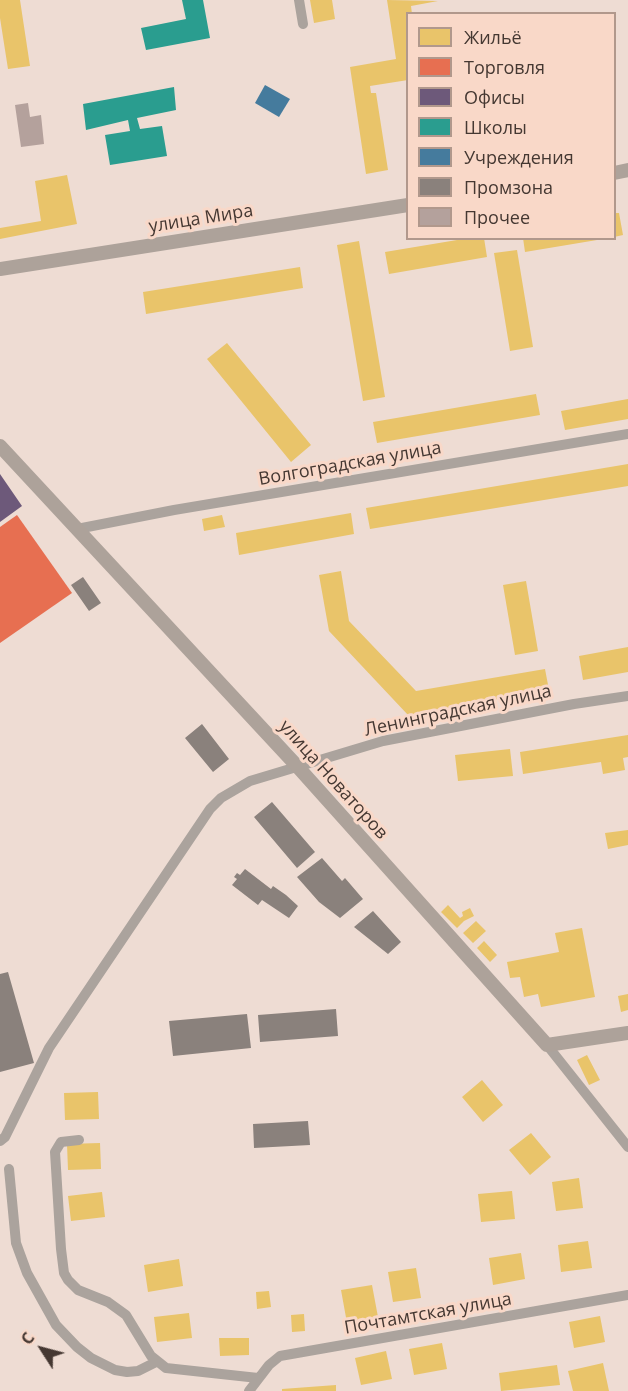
<!DOCTYPE html>
<meta charset="utf-8">
<style>
body{margin:0}
#map{position:relative;width:628px;height:1391px;overflow:hidden;background:#eedcd3;font-family:"Open Sans",sans-serif}
canvas{display:block}
.legend{position:absolute;left:406px;top:12px;width:210px;height:228px;box-sizing:border-box;background:#f9d8c8;border:2px solid #b1988c;margin:0;padding:8px 10px;list-style:none;font-size:18px;color:#453832}
.legend li{display:flex;align-items:center;gap:12px;height:30px}
.legend b{width:30px;border:2px solid #b1988c}
.north{position:absolute;left:12px;top:1319px;width:60px;height:60px;-webkit-text-stroke:4px #f9d8c8;paint-order:stroke;rotate:306deg;font-size:16px;font-weight:700;line-height:24px;text-align:center;color:#453832}
.north::after{content:'';display:block;margin:auto;width:21px;height:27px;background:#453832;clip-path:polygon(50% 0,100% 100%,50% 72%,0 100%)}
</style>
<div id="map">
<canvas width="628" height="1391"></canvas>
<ul class="legend">
<li><b style="height:16px;background:#e9c46a"></b>Жильё</li>
<li><b style="height:16px;background:#e76f51"></b>Торговля</li>
<li><b style="height:16px;background:#6d597a"></b>Офисы</li>
<li><b style="height:16px;background:#2a9d8f"></b>Школы</li>
<li><b style="height:16px;background:#457b9d"></b>Учреждения</li>
<li><b style="height:16px;background:#8a817c"></b>Промзона</li>
<li><b style="height:16px;background:#b4a19c"></b>Прочее</li>
</ul>
<div class="north">С</div>
</div>
<script>
const g = document.querySelector('canvas').getContext('2d');
g.lineJoin = 'round';
function fill(path, color) {
  g.fillStyle = color;
  g.fill(path, 'evenodd');
}
function poly(rows) {
  const path = new Path2D();
  for (const r of rows) {
    path.moveTo(r[0], r[1]);
    for (let i = 2; i < r.length; i += 2) path.lineTo(r[i], r[i + 1]);
  }
  return path;
}
function stroke(path, color, width, dash) {
  g.strokeStyle = color;
  g.lineWidth = width;
  g.lineCap = dash ? 'butt' : 'round';
  g.setLineDash(dash || []);
  g.stroke(path);
}
function label(font, color, halo, rows, align = 'center') {
  g.font = font + ' "Open Sans",sans-serif';
  g.lineWidth = 6;
  g.setLineDash([]);
  g.textBaseline = 'middle';
  g.strokeStyle = halo;
  g.fillStyle = color;
  for (const [text, x, y, turn = 0] of rows) {
    g.save();
    g.translate(x, y);
    g.rotate((+turn || 0) * Math.PI / 180);
    g.textAlign = isNaN(turn) ? turn : align;
    if (halo) g.strokeText(text, 0, 0);
    g.fillText(text, 0, 0);
    g.restore();
  }
}
fill(poly([
 [0,0,20,0,30,66,8,69,0,18],
 [310,0,332,0,335,19,314,23],
 [387,0,438,1,411,6,412,14,408,14,408,80,370,86,371,93,376,93,388,170,366,174,350,67,396,59],
 [67,175,77,224,0,239,0,228,41,221,35,181],
 [614,213,619,213,623,235,614,237],
 [469,238,484,238,487,257,389,274,385,252],
 [523,238,597,238,597,240,525,252],
 [359,241,385,397,363,401,337,245],
 [517,250,533,347,510,351,494,253],
 [300,267,303,288,146,314,143,292],
 [227,343,311,445,291,462,207,359],
 [536,394,540,415,377,443,373,422],
 [628,399,628,419,565,430,561,411],
 [628,464,628,486,370,529,366,508],
 [351,513,354,534,239,555,236,533],
 [222,515,225,527,204,531,202,519],
 [341,571,349,621,416,691,545,669,549,690,408,715,329,631,319,575],
 [526,581,538,651,515,655,503,585],
 [628,647,628,672,583,680,579,656],
 [628,735,628,757,623,758,625,770,603,774,601,762,523,774,520,752],
 [510,749,513,776,458,781,455,755],
 [357,802,368,815,361,821,350,808],
 [628,830,628,845,608,849,605,833],
 [448,905,460,918,463,916,462,912,470,908,474,916,464,921,457,928,441,912],
 [476,921,486,931,473,943,463,933],
 [582,928,595,997,541,1007,538,994,524,997,520,977,510,978,507,962,559,952,555,933],
 [484,941,497,955,490,962,477,948],
 [628,994,628,1010,621,1012,618,996],
 [587,1055,600,1080,589,1085,577,1060],
 [482,1080,503,1105,483,1122,462,1097],
 [98,1092,99,1119,65,1120,64,1093],
 [531,1133,551,1157,530,1175,509,1150],
 [100,1143,101,1169,68,1170,67,1144],
 [579,1178,583,1208,556,1211,552,1182],
 [512,1191,515,1219,481,1222,478,1194],
 [102,1192,105,1217,71,1221,68,1196],
 [588,1241,592,1268,561,1272,558,1245],
 [521,1253,525,1279,493,1285,489,1258],
 [179,1259,183,1286,148,1292,144,1265],
 [416,1268,421,1298,393,1302,388,1272],
 [372,1285,378,1317,347,1323,341,1290],
 [269,1291,271,1307,257,1309,256,1292],
 [189,1313,192,1338,157,1342,154,1317],
 [304,1314,305,1331,292,1332,291,1315],
 [600,1316,605,1342,574,1348,569,1322],
 [219,1338,249,1338,249,1355,220,1356],
 [442,1343,447,1369,414,1375,409,1349],
 [386,1351,392,1379,361,1385,355,1358],
 [603,1363,609,1391,573,1391,568,1371],
 [557,1365,560,1385,501,1391,499,1373],
 [336,1385,336,1391,282,1391,282,1389]
]), '#e9c46a');
fill(poly([
 [17,515,72,593,0,643,0,527]
]), '#e76f51');
fill(poly([
 [0,474,22,506,0,522]
]), '#6d597a');
fill(poly([
 [182,0,203,0,210,38,146,50,141,28,186,19],
 [174,87,176,110,137,118,140,129,162,126,167,156,110,165,105,135,130,131,128,120,86,130,83,104]
]), '#2a9d8f');
fill(poly([
 [265,85,290,99,279,117,255,103]
]), '#457b9d');
fill(poly([
 [83,577,101,603,89,611,71,585],
 [202,724,229,759,213,772,185,738],
 [272,802,315,852,297,868,254,817],
 [322,858,342,881,345,878,363,899,340,918,319,902,297,877],
 [245,869,271,889,273,886,286,895,298,906,289,918,262,900,258,905,232,885,237,879,234,877,237,873,240,875],
 [373,911,401,942,388,954,354,927],
 [8,972,34,1063,0,1072,0,974],
 [336,1009,338,1036,260,1042,258,1015],
 [247,1014,251,1048,173,1056,169,1021],
 [308,1121,310,1145,254,1148,253,1124]
]), '#8a817c');
fill(poly([
 [28,103,30,117,41,115,44,144,21,147,15,105]
]), '#b4a19c');
stroke(poly([
 [299,0,303,24],
 [77,529,174,510,628,434],
 [547,1045,628,1147],
 [79,1140,61,1142,55,1152,61,1249,64,1273,68,1280,78,1290,108,1302,126,1315,151,1356,166,1368,258,1378],
 [0,1141,5,1137,49,1048,210,809,221,798,250,781,383,741,574,704,628,696],
 [9,1169,16,1243,27,1273,56,1325,77,1347,91,1358,115,1370,127,1372,138,1371,156,1362],
 [249,1391,269,1365,280,1356,628,1295]
]), '#aba39d', 10);
stroke(poly([
 [614,173,628,170],
 [0,269,408,205],
 [0,446,297,766,547,1045,628,1033]
]), '#ada29a', 14);
label('18px', '#453832', '#f9d8c8', [
 ["улица Мира",201,219,-9],
 ["Волгоградская улица",350,464,-10],
 ["Ленинградская улица",458,711,-12],
 ["улица Новаторов",333,780,48],
 ["Почтамтская улица",428,1314,-10]
]);
</script>
